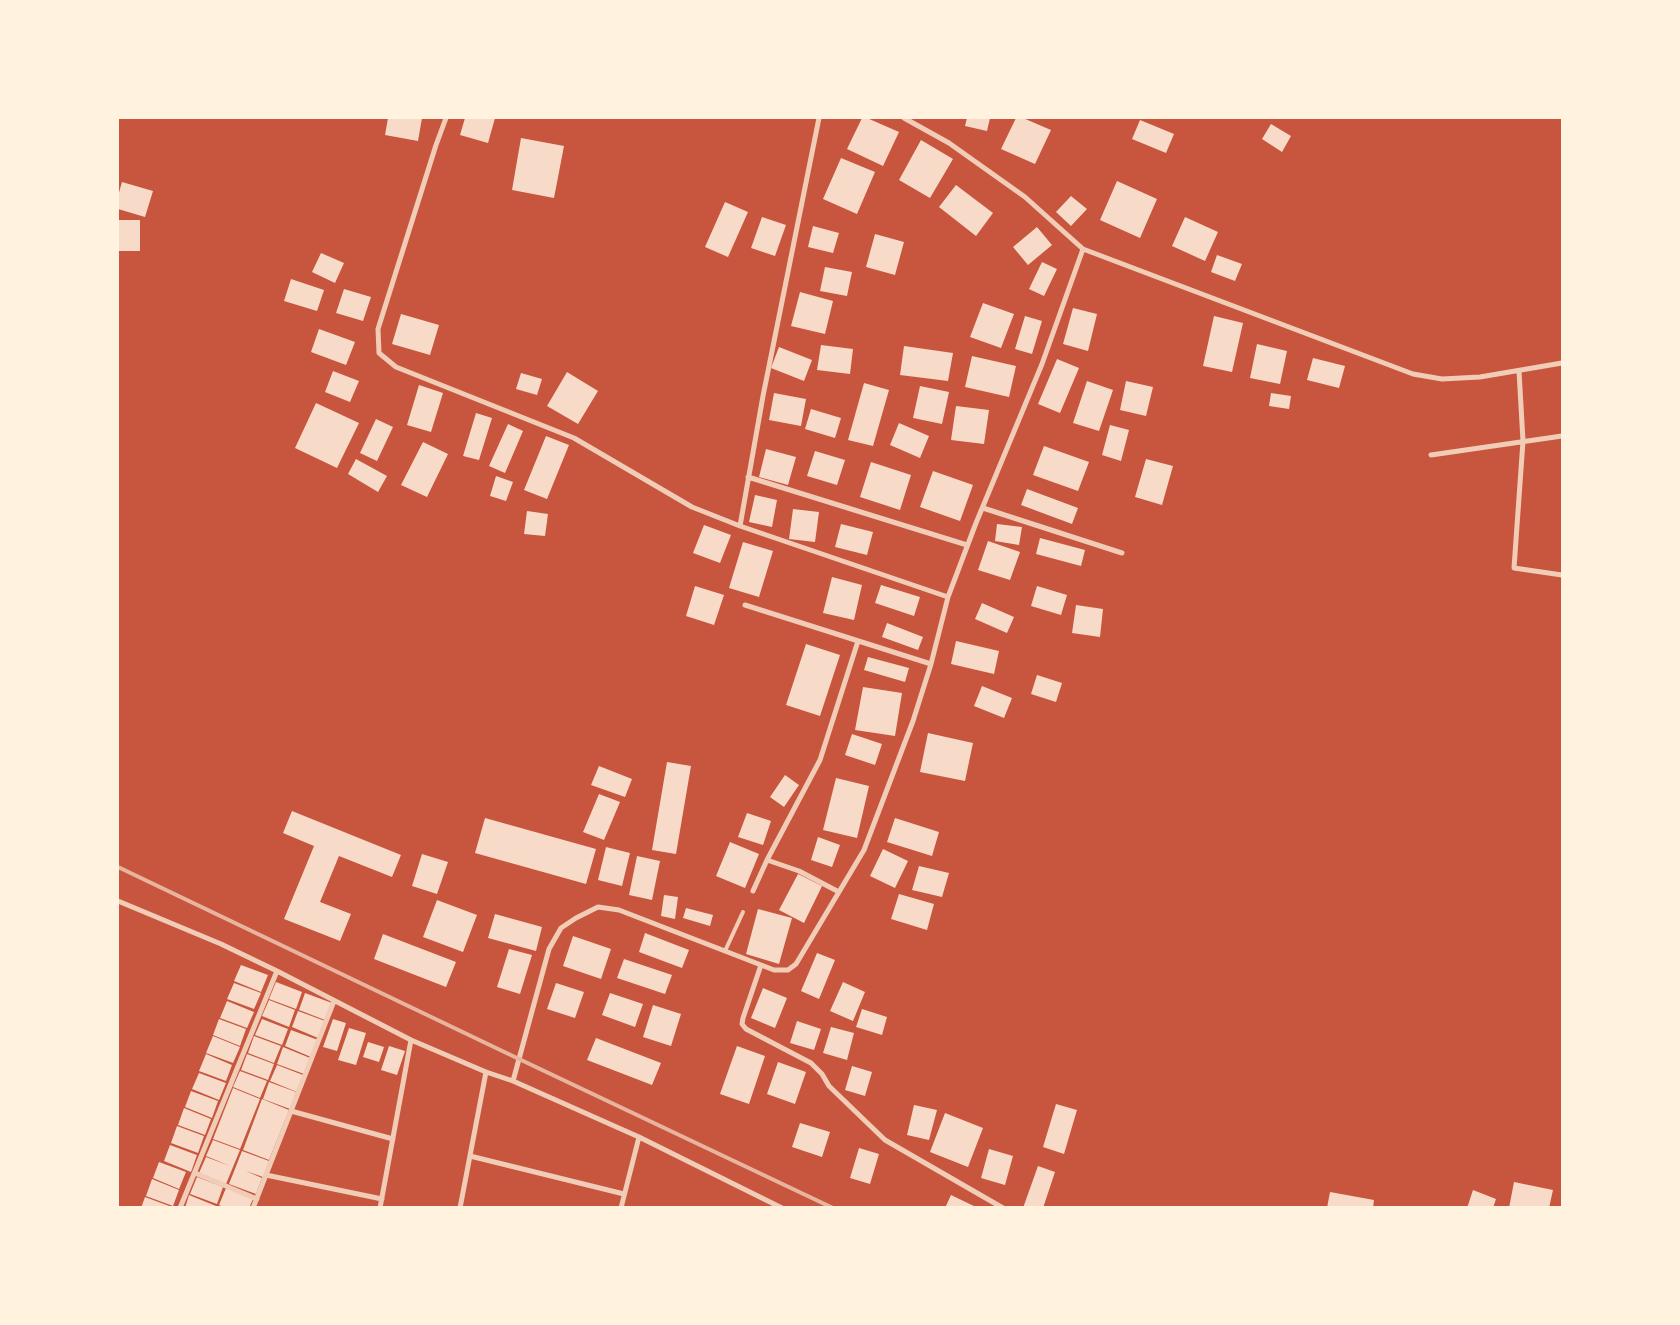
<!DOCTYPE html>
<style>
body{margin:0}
#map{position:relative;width:1680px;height:1325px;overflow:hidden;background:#c8553d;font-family:"Public Sans",sans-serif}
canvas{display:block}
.frame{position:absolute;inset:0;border:119px solid #fff3e0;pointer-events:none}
</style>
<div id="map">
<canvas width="1680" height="1325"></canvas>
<div class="frame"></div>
</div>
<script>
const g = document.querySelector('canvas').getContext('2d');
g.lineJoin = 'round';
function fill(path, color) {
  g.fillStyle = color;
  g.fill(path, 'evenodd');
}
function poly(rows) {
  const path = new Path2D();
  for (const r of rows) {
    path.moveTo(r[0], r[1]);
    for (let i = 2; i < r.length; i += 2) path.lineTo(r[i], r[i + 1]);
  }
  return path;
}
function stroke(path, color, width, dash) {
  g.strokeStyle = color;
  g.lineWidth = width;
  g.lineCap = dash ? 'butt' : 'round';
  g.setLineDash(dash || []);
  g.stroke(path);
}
fill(poly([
 [388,118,422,118,418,141,385,135],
 [465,118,495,118,488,143,460,135],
 [862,118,867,118,899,132,883,166,847,149],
 [967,118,990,118,987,131,965,126],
 [1016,118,1023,118,1051,130,1035,164,1001,149],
 [1140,120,1174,134,1166,153,1132,139],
 [1271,124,1291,136,1282,152,1262,139],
 [521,138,564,146,554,198,512,190],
 [921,140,953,159,930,198,899,180],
 [841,158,875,172,857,214,823,199],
 [1117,181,1157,199,1140,238,1100,220],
 [122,182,153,191,145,217,118,209,118,196],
 [956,185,993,213,976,236,939,207],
 [1071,196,1087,209,1071,226,1056,212],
 [725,202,748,212,728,257,705,247],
 [762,217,786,225,775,256,751,248],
 [1185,217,1218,232,1205,261,1172,246],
 [118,220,140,220,140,251,118,251],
 [813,226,839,233,833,253,808,247],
 [1037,227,1052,245,1028,265,1013,247],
 [875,234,904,242,895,275,866,267],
 [321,253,344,263,335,283,312,272],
 [1217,255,1242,264,1235,281,1211,272],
 [1042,262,1057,269,1044,296,1029,289],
 [825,267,852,272,847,296,820,291],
 [291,279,324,290,317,311,284,301],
 [344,289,371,297,363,321,336,313],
 [800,292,833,301,825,334,791,326],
 [983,303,1014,314,1001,348,970,337],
 [1073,308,1097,314,1088,351,1063,344],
 [401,314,439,325,430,355,392,344],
 [1025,316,1042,321,1032,354,1015,349],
 [1214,316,1243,323,1232,372,1203,366],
 [319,329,355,342,346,365,311,352],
 [1257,344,1287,351,1280,384,1250,378],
 [821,345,853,349,850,374,817,370],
 [904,346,953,353,948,381,900,375],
 [779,347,812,360,804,381,771,368],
 [972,356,1016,366,1009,397,965,387],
 [1313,358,1345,366,1339,388,1307,380],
 [1057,359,1079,368,1060,413,1038,404],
 [333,371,359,381,350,402,325,392],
 [567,372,598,391,578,424,547,406],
 [521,373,542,379,537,395,516,389],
 [1087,381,1113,390,1099,431,1073,423],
 [1126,381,1153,387,1146,416,1120,410],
 [864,383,889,390,873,446,848,440],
 [419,385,443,393,431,432,407,425],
 [920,386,949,392,942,424,913,418],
 [774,393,806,399,801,426,769,420],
 [1271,393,1291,396,1289,409,1269,406],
 [316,403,359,423,337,468,295,448],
 [956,406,989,410,984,444,951,440],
 [811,409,841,418,835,438,805,429],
 [476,413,492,418,479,460,463,456],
 [376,419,393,427,377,461,360,453],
 [899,423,929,436,920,458,890,445],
 [508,424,523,431,505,473,489,466],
 [1110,425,1129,430,1121,461,1102,455],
 [546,436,569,445,547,499,524,490],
 [423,442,448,454,427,497,401,485],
 [1044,446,1089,462,1078,491,1033,475],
 [766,449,796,457,788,485,759,477],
 [815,451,845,460,837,485,807,476],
 [356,459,387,476,378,492,348,474],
 [1146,459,1173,466,1162,505,1135,497],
 [871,462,911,475,900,510,860,497],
 [933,471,973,485,960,521,920,507],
 [496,476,513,482,506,501,490,496],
 [1027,489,1078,508,1072,524,1021,505],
 [755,495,777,500,772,527,749,522],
 [793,509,819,512,815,542,789,539],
 [527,511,548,514,545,536,524,534],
 [841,524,873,532,867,555,835,547],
 [997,524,1022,527,1019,545,995,541],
 [704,525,731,535,720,563,693,553],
 [1040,538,1085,550,1081,566,1036,554],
 [988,541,1020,552,1010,580,978,570],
 [743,542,773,551,759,597,729,588],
 [832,577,862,585,854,620,823,613],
 [881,585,920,597,914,616,875,603],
 [695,586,724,595,714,625,686,616],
 [1037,586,1067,595,1061,615,1031,606],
 [982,603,1014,617,1007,633,975,619],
 [1076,605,1103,609,1100,637,1072,633],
 [887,623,923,637,918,650,882,637],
 [956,641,999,651,994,674,951,664],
 [806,644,840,655,820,716,786,705],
 [868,657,909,668,905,682,864,670],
 [1037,675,1062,683,1056,702,1031,694],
 [982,686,1012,698,1004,718,974,706],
 [863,687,902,693,895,736,855,730],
 [928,733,973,743,965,781,920,772],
 [852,734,882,744,875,765,845,755],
 [667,762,691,766,676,854,652,850],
 [599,766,632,779,625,797,591,785],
 [785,775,799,785,784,807,770,797],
 [836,778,869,786,857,838,823,830],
 [599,794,620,802,604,840,583,832],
 [292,811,401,855,392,877,339,856,320,902,351,914,340,941,284,919,314,846,283,833],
 [747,813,771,821,763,845,738,837],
 [485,818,596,849,586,884,475,853],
 [895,818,939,832,932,856,887,842],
 [818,837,840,845,832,867,811,860],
 [730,842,759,854,745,888,716,876],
 [606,847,630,853,622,886,598,880],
 [883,849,908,861,895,888,870,876],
 [422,854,448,862,437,894,412,886],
 [637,856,660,861,652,900,629,895],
 [919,866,949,873,942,897,912,890],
 [798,874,822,886,804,923,779,910],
 [899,894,934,904,927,930,891,919],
 [664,895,678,897,675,919,661,916],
 [437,900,477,915,463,952,423,937],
 [686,908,713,915,710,926,683,918],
 [758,909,792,918,779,964,746,954],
 [495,914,542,927,536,951,488,938],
 [645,933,689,950,682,968,639,952],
 [383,934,456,962,446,987,374,959],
 [573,936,611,949,601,979,563,966],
 [509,949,532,955,520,994,497,987],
 [817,953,835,960,819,999,801,991],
 [624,959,672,975,665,994,617,978],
 [241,965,268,975,261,992,234,981],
 [276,982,302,992,296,1009,269,999],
 [843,982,865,992,853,1021,830,1011],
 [234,983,261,993,254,1009,227,999],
 [556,983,584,992,575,1018,547,1009],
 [763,988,787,998,775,1028,751,1018],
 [305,993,332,1003,325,1020,299,1010],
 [610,993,643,1004,635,1027,602,1015],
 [269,1000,295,1010,289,1027,262,1016],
 [227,1001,254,1012,247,1028,220,1018],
 [653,1005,681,1014,671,1046,643,1037],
 [862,1009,887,1017,882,1035,856,1027],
 [298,1011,325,1021,318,1038,292,1027],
 [219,1019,246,1029,240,1046,213,1035],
 [262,1019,288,1029,282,1045,255,1035],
 [333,1019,346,1023,337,1051,323,1047],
 [797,1021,821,1029,814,1050,790,1043],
 [831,1027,854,1033,847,1060,823,1053],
 [349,1028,366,1033,356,1065,338,1060],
 [291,1030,318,1040,311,1057,285,1046],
 [213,1036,240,1047,233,1063,206,1053],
 [254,1036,281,1046,274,1063,248,1053],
 [596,1038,661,1063,652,1085,587,1060],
 [368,1042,384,1047,379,1062,363,1057],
 [389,1046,405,1051,397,1075,381,1070],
 [737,1046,765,1056,749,1104,720,1094],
 [283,1047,310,1058,304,1074,277,1064],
 [206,1054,232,1065,226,1081,199,1071],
 [247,1054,274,1064,268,1080,241,1070],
 [778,1062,806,1072,795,1104,767,1094],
 [277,1065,303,1075,297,1092,270,1081],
 [852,1066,872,1072,865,1096,845,1090],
 [240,1071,267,1081,260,1098,233,1087],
 [199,1073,226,1083,219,1100,192,1089],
 [269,1082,296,1092,290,1109,263,1099],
 [233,1088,260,1099,240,1149,213,1139],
 [191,1091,218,1101,212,1118,185,1107],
 [262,1099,289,1110,269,1160,243,1150],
 [1056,1104,1077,1110,1064,1154,1043,1147],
 [914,1105,937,1110,929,1140,907,1135],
 [184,1108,211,1119,205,1135,178,1125],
 [945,1113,983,1128,968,1167,930,1152],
 [800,1123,830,1132,822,1157,792,1147],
 [177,1126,204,1136,198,1153,171,1143],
 [213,1140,240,1150,226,1184,199,1173,206,1157,230,1166,206,1156],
 [170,1145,197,1155,191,1172,164,1161],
 [859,1148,879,1154,870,1184,850,1178],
 [989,1149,1013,1156,1005,1185,981,1178],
 [242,1151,269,1161,263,1177,246,1171,262,1178,256,1194,229,1184],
 [159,1162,186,1172,179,1189,153,1178],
 [1038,1166,1055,1172,1043,1208,1023,1208],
 [197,1177,223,1187,217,1204,190,1194],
 [152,1179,179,1190,173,1206,146,1196],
 [1514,1182,1553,1190,1549,1208,1509,1208],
 [226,1188,253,1199,249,1208,226,1208,219,1205],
 [1473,1190,1496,1199,1493,1208,1467,1208],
 [1330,1192,1374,1200,1373,1208,1327,1208],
 [189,1195,216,1206,215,1208,185,1208],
 [951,1195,978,1208,945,1208],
 [145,1197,172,1207,172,1208,141,1208]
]), '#f7dbc8');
stroke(poly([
 [725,951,743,912]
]), '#f1ccb7', 4);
stroke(poly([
 [446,118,436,145,378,329,379,353,396,367,574,438,692,507,740,526,948,597],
 [904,118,949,143,1025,197,1083,249],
 [1519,371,1523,441,1514,568,1562,575],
 [1431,455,1562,436],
 [748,477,967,545],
 [983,508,1122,553],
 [740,526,763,396,819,118],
 [745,605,931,664],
 [767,860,799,871,839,892],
 [753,891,767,860,820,760,858,641],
 [118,901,221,944,277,971,411,1040,486,1072,513,1081,639,1137,782,1208],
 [761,965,743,1018,742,1024,746,1029,811,1063,822,1074,829,1086,885,1140,1003,1208],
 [513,1081,549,949,561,928,576,918,598,907,619,910,774,970,788,970,796,964,864,850,913,721,931,664,948,597,976,523,1042,364,1083,249,1413,374,1442,379,1480,377,1562,363],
 [291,1111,393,1139],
 [470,1156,624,1194],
 [195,1173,257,1199],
 [266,1175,382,1199],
 [180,1208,277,971],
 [253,1208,334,1001],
 [380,1208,411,1040],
 [460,1208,486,1072],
 [621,1208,639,1137]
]), '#f1ccb7', 5);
stroke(poly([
 [118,867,519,1059,833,1208]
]), '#e9b49f', 4);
</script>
